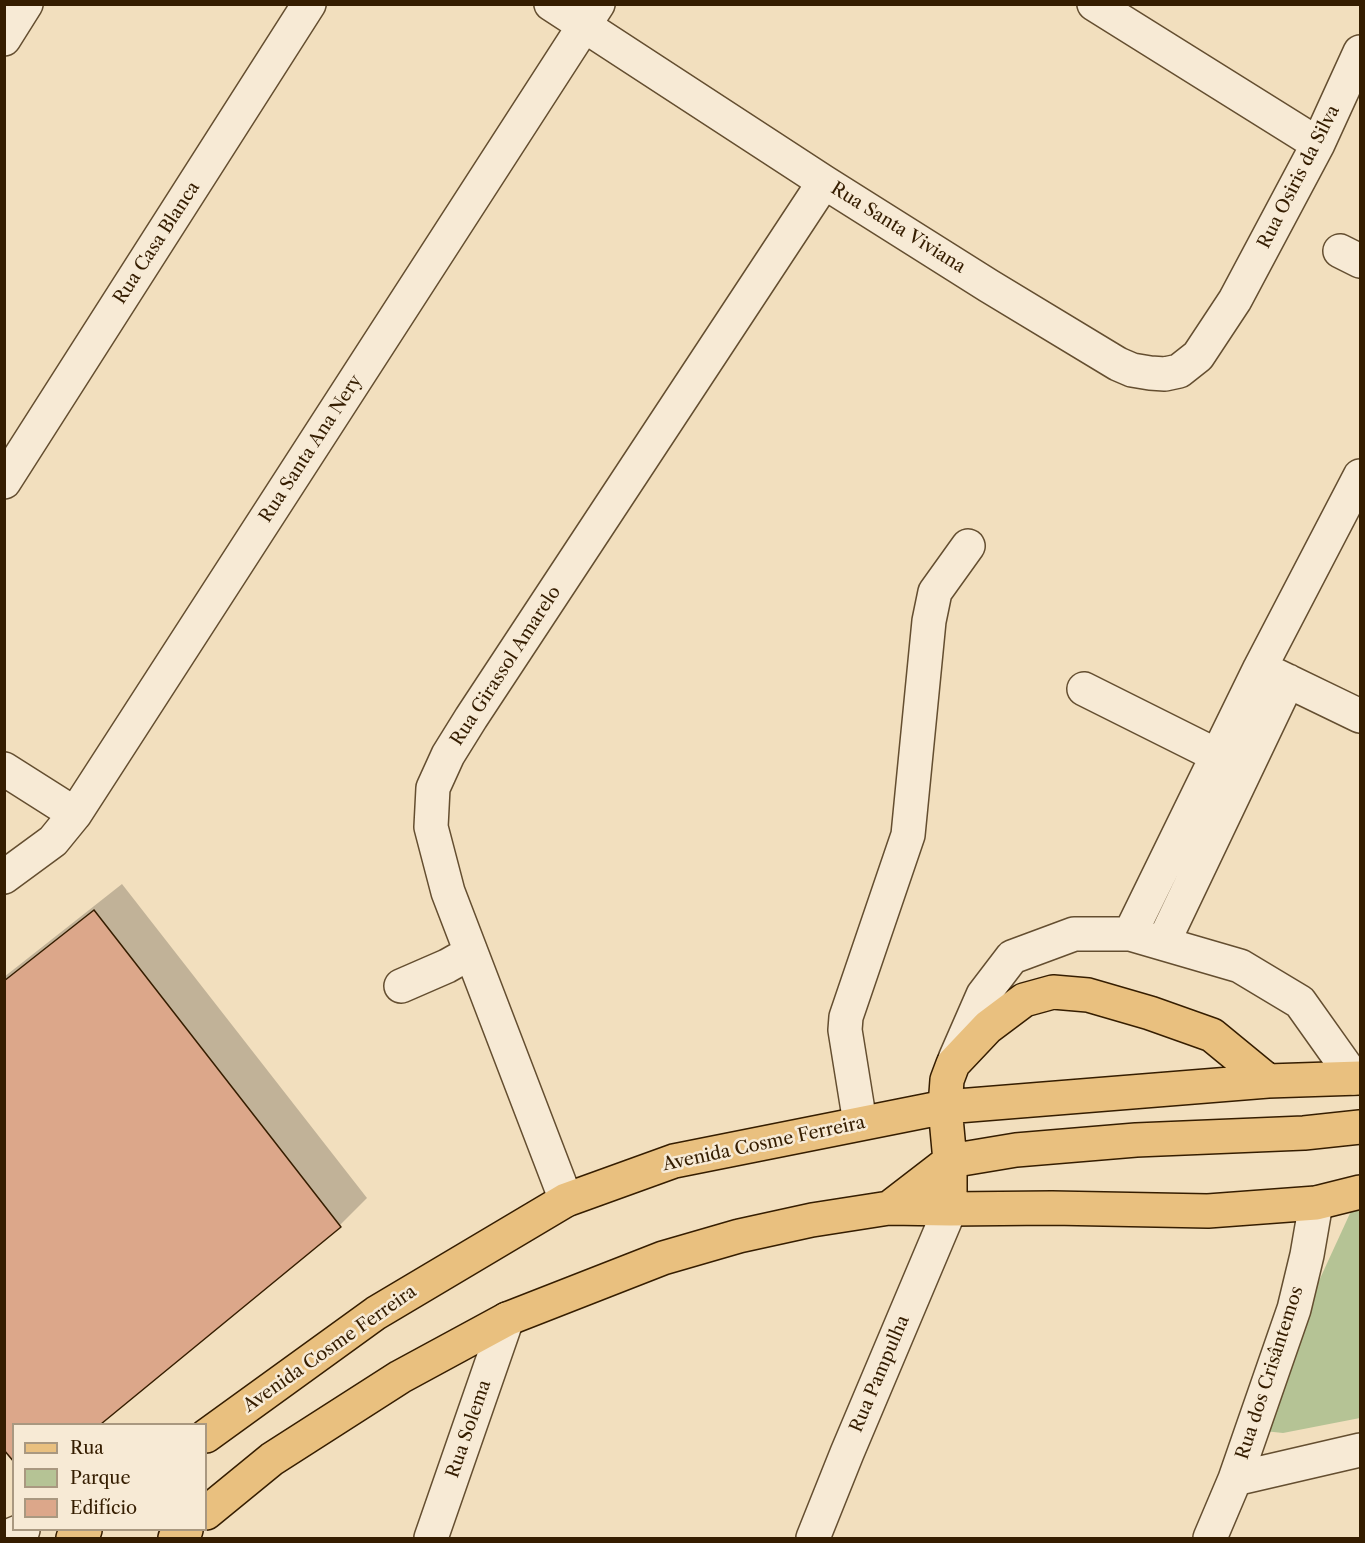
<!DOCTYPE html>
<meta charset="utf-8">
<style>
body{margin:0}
#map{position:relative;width:1365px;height:1543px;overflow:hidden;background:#f2dfbe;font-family:"Libre Caslon Text",serif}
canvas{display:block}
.frame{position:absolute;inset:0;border:6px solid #351d00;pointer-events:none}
.legend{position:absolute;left:12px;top:1423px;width:195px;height:108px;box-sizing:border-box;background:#f7ead5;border:2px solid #a99880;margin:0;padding:8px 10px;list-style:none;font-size:18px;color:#351d00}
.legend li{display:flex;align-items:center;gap:12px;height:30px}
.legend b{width:30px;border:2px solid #a99880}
</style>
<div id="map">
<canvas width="1365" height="1543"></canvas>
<div class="frame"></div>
<ul class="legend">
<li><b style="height:8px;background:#e9c07f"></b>Rua</li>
<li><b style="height:16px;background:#b5c395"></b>Parque</li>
<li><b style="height:16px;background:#dca78a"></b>Edifício</li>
</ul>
</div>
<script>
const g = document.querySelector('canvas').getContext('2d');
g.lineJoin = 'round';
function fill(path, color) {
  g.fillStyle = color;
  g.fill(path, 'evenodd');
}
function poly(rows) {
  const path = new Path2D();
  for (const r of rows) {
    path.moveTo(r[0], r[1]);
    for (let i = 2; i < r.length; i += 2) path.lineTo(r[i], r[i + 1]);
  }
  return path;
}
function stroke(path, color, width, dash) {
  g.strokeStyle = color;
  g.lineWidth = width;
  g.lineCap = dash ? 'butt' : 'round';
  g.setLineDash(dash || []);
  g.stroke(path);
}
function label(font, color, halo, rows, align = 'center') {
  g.font = font + ' "Libre Caslon Text",serif';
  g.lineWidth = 5;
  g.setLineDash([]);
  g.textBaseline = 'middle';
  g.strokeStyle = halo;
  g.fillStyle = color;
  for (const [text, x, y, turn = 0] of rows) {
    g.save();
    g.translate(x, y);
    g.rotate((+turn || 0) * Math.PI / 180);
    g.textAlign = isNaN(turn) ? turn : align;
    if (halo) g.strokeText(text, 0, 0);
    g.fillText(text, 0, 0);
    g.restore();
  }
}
fill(poly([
 [1360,1208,1360,1418,1283,1433,1255,1430,1266,1396,1352,1209]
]), '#b5c395');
fill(poly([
 [122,884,367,1198,340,1225,98,1424,14,1424,4,1448,4,977]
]), '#0003');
const building = poly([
 [94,910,341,1227,101,1424,14,1424,14,1462,4,1450,4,981,94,910]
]);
fill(building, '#dca78a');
stroke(building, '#351d00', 1.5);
const minor = poly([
 [551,4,824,182,989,286,1118,364,1132,370,1150,373,1165,374,1179,371,1198,356,1235,300,1318,144,1360,52],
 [1094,4,1318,144],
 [4,39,26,4],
 [1340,251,1360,261],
 [4,482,309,4],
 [1269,672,1360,716],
 [1084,689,1236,765],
 [4,769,75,814],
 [4,877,53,841,75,814,598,4],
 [1130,934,1260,668,1360,476],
 [1163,943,1288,681],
 [401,986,447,966,470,953],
 [955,1059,983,995,1012,957,1074,934,1130,934,1240,966,1300,1002,1354,1078],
 [860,1123,845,1030,846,1017,908,835,929,621,935,592,968,546],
 [566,1200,448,892,431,827,433,788,448,755,471,718,824,182],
 [1235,1479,1360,1450],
 [4,1538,23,1530],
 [431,1538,507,1319],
 [813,1538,847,1453,950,1209],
 [1210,1538,1235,1479,1294,1309,1307,1255,1316,1203]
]);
const major = poly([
 [889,1208,950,1161,1016,1150,1136,1140,1304,1133,1360,1127],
 [950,1209,950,1161,945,1107,947,1080,953,1064,988,1027,1024,1000,1053,992,1088,995,1150,1013,1212,1035,1268,1081],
 [206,1436,376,1313,566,1200,674,1161,945,1107,1268,1081,1360,1078],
 [206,1513,272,1459,400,1377,507,1319,663,1258,739,1236,812,1220,889,1208,950,1209,1052,1208,1208,1211,1316,1203,1360,1192],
 [73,1538,85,1530],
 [175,1538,186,1530]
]);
stroke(minor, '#644e30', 36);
stroke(major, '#351d00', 36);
stroke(minor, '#f7ead5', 33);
stroke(major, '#e9c07f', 33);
label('18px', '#351d00', '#f7ead5', [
 ["Rua Osiris da Silva",1299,177,-63],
 ["Rua Santa Viviana",898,228,32],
 ["Rua Casa Blanca",157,243,-57],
 ["Rua Santa Ana Nery",311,449,-57],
 ["Rua Girassol Amarelo",506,666,-57],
 ["Avenida Cosme Ferreira",764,1144,-12],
 ["Avenida Cosme Ferreira",330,1349,-35],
 ["Rua dos Crisântemos",1270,1373,-72],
 ["Rua Pampulha",880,1374,-67],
 ["Rua Solema",469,1429,-71]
]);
</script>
